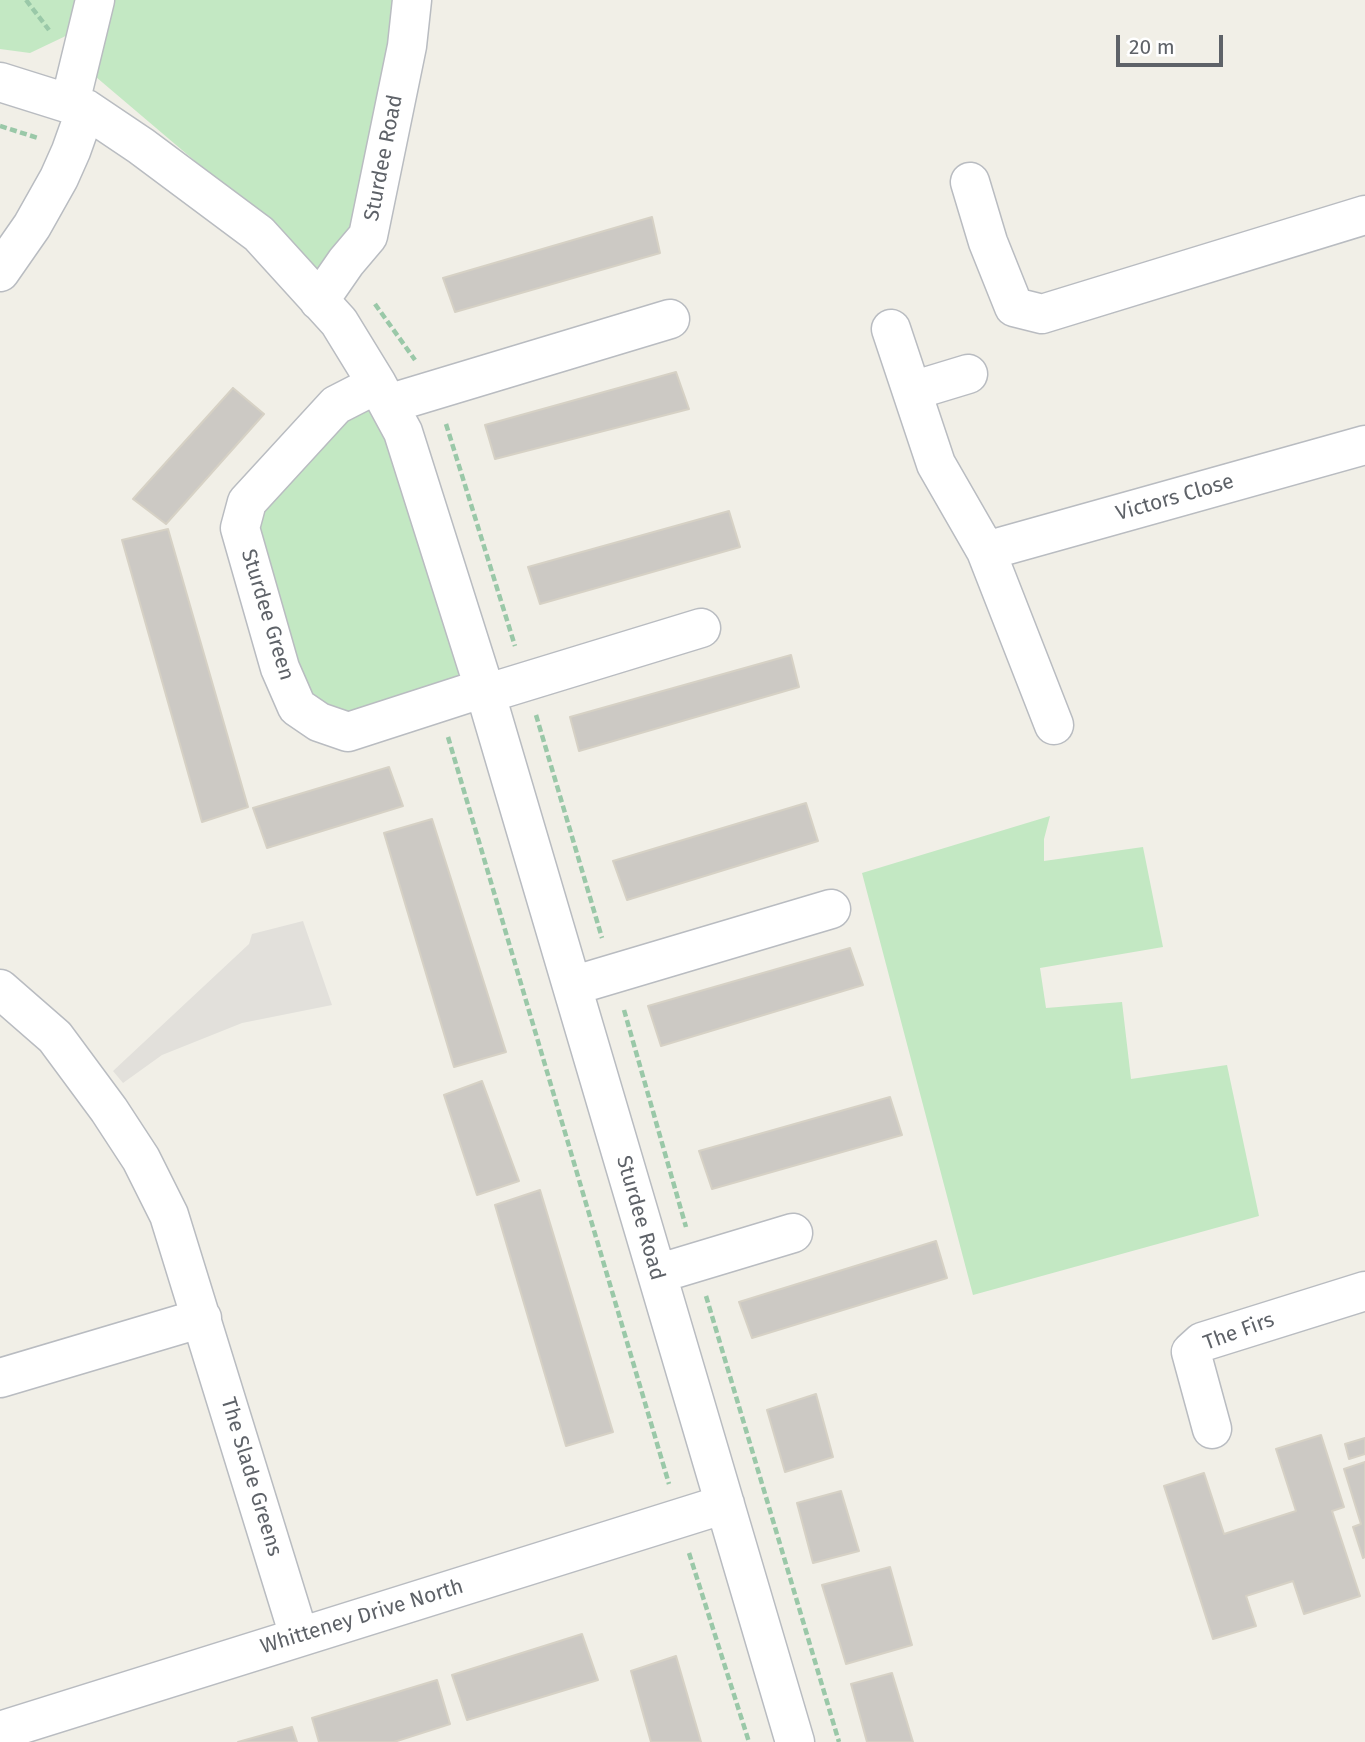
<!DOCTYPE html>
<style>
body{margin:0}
#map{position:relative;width:1365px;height:1742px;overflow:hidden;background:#f1efe7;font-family:"Fira Sans",sans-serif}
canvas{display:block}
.scale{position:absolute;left:1116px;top:35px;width:107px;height:32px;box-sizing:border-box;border:4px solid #5e6268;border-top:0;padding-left:9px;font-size:21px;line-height:24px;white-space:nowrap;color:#5e6268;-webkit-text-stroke:5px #fff;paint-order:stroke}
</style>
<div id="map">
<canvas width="1365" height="1742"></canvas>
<div class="scale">20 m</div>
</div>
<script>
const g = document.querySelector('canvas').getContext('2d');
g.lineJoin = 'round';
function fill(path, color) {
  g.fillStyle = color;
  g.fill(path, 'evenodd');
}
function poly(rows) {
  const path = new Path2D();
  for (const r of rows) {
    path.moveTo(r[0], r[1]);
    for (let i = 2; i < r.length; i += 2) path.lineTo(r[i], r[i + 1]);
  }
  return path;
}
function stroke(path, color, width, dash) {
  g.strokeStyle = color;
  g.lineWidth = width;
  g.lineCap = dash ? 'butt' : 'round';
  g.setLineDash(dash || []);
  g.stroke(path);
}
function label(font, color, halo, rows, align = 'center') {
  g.font = font + ' "Fira Sans",sans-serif';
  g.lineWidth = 5;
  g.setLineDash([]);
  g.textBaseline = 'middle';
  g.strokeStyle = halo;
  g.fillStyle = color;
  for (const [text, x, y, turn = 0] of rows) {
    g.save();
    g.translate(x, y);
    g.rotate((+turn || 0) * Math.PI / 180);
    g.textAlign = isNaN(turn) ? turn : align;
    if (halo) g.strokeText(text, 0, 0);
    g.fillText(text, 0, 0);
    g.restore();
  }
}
fill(poly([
 [303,921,332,1005,242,1023,162,1055,123,1083,113,1071,249,944,252,934]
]), '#e2e0db');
fill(poly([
 [0,0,79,0,72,33,30,53,0,49],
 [101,0,412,0,379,185,319,301,222,184,96,77,91,60],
 [377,384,484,688,348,732,297,707,247,502],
 [1050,816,1044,839,1044,861,1143,847,1163,947,1040,968,1046,1008,1122,1002,1131,1079,1227,1065,1259,1216,973,1295,862,873]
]), '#c3e8c3');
const building = poly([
 [652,217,660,253,455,312,443,278,652,217],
 [676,372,689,409,495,459,485,425,676,372],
 [233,388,264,414,166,524,133,499,233,388],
 [729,511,740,547,540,604,528,567,729,511],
 [168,529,248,807,202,822,122,540,168,529],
 [791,655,799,687,579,751,570,717,791,655],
 [389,767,403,806,267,848,253,808,389,767],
 [806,803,818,841,627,900,613,861,806,803],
 [432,819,506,1052,454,1067,384,833,432,819],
 [850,948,863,985,661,1046,648,1006,850,948],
 [482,1081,519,1181,477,1195,444,1095,482,1081],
 [890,1097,902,1135,712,1189,699,1151,890,1097],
 [540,1190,613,1432,566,1446,495,1205,540,1190],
 [936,1241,947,1278,752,1338,739,1302,936,1241],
 [816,1394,833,1457,785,1472,767,1410,816,1394],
 [1321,1435,1344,1507,1332,1511,1360,1596,1304,1614,1293,1581,1246,1596,1256,1626,1213,1639,1164,1486,1204,1473,1224,1534,1296,1511,1276,1449,1321,1435],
 [1365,1438,1365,1454,1349,1459,1345,1444,1365,1438],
 [1365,1462,1365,1557,1363,1558,1353,1527,1361,1524,1344,1469,1365,1462],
 [841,1491,859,1551,813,1563,797,1503,841,1491],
 [890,1567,912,1645,846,1664,822,1585,890,1567],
 [582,1634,598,1680,467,1720,452,1675,582,1634],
 [676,1656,701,1742,651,1742,631,1671,676,1656],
 [892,1673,913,1742,867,1742,851,1684,892,1673],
 [437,1680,450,1724,394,1742,319,1742,312,1718,437,1680],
 [292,1727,297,1742,238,1742,292,1727]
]);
fill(building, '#ccc9c4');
stroke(building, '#d6d1c5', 2);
const minor = poly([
 [0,82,86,109,141,146,259,234,339,322,377,384,403,432,484,688,795,1742],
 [70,103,95,0],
 [970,182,988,242,1014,307,1042,314,1365,215],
 [0,272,32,226,59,178,71,151,86,109],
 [319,301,346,262,368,236,407,46,412,0],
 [891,329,936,464,986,551,1054,725],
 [377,384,336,405,247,502,240,528,280,668,297,707,319,722,348,732,484,688],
 [912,391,968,374],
 [388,404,670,319],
 [986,551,1365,445],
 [485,694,701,628],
 [572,986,831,909],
 [0,989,55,1037,109,1110,141,1159,169,1215,299,1636],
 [657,1274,793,1233],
 [0,1378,202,1318],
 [1212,1429,1191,1352,1202,1342,1365,1291],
 [0,1731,725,1504]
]);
stroke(minor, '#b9bcc1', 41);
stroke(poly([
 [26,0,49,30],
 [0,126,38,138],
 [375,304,415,360],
 [446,424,515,646],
 [536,715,602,938],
 [448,737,669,1484],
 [624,1010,686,1227],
 [706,1296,839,1742],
 [689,1553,749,1742]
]), '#9ac8a8', 4.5, [7, 3.5]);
stroke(minor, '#fff', 38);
label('21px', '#5e6268', '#fff', [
 ["Sturdee Road",384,158,-79],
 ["Victors Close",1175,498,-16],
 ["Sturdee Green",267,615,73],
 ["Sturdee Road",640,1218,74],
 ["The Firs",1239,1332,-20],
 ["The Slade Greens",251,1477,73],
 ["Whitteney Drive North",362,1617,-17]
]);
</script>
